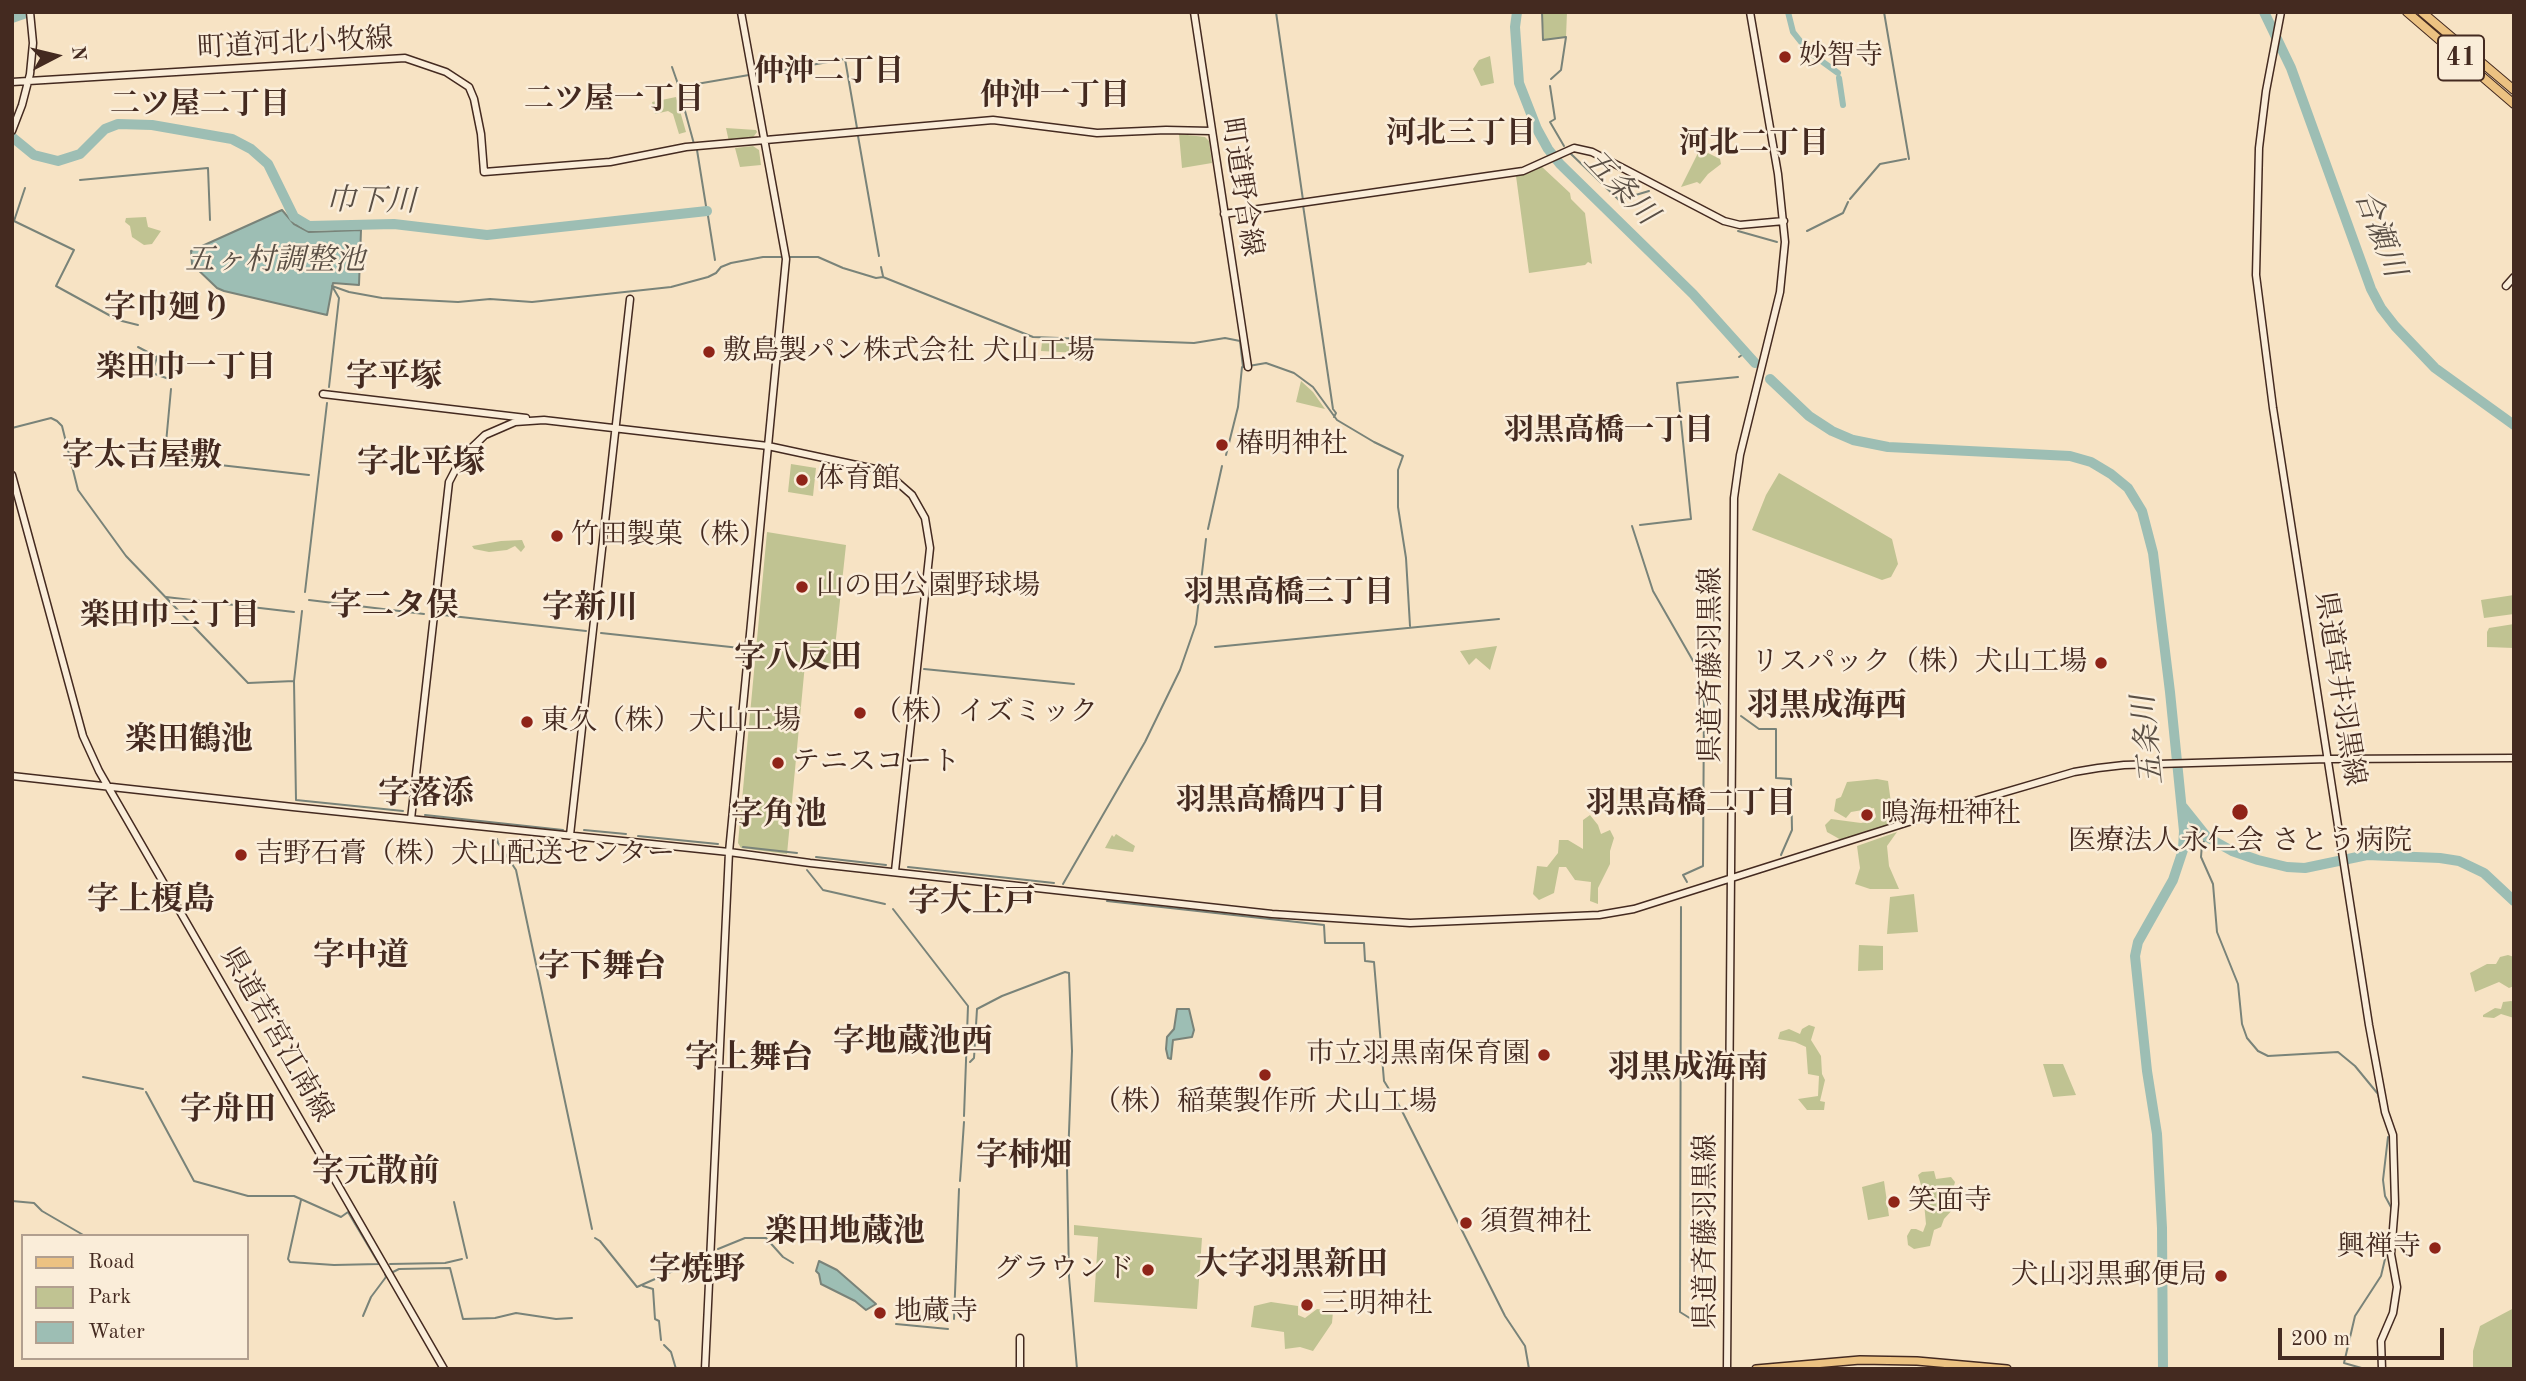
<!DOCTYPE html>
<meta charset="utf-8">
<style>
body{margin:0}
#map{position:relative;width:2526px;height:1381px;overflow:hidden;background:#f7e3c4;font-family:"Old Standard TT",serif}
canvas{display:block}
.frame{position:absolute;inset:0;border:14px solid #442a20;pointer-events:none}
.legend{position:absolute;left:21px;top:1234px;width:228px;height:126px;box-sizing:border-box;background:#faedd9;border:2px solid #b19f8f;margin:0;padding:9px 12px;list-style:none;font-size:21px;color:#442a20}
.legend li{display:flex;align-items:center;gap:14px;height:35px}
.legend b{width:35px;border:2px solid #b19f8f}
.north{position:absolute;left:21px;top:21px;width:70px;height:70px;-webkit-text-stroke:5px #faedd9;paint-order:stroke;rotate:83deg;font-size:19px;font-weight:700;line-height:28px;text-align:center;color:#442a20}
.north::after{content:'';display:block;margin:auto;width:24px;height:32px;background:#442a20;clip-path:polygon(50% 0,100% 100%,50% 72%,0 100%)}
.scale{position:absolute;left:2278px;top:1328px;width:166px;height:32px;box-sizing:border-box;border:4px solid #442a20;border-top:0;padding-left:9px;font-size:21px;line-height:24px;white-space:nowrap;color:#442a20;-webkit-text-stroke:5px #faedd9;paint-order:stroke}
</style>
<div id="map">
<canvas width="2526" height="1381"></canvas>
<div class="frame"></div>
<ul class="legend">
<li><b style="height:9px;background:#ecc282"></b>Road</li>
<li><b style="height:19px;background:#c0c392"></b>Park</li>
<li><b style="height:19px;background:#9dbeb4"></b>Water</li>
</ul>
<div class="north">N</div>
<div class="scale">200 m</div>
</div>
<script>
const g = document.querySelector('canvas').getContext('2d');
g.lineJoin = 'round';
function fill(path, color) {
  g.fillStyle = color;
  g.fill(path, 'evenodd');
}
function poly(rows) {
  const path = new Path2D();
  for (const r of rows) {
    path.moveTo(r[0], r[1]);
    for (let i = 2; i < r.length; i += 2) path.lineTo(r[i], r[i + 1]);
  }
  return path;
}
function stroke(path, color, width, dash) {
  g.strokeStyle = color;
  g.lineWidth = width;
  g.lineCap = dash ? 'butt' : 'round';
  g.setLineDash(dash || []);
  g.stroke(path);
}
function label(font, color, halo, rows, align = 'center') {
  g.font = font + ' "Old Standard TT","Noto Serif JP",serif';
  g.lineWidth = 5;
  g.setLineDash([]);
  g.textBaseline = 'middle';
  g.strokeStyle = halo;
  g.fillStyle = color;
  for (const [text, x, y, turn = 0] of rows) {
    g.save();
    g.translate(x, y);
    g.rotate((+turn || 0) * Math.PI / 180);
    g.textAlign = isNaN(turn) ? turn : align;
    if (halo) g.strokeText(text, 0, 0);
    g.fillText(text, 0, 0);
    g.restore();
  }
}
fill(poly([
 [1542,12,1567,12,1566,37,1544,40],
 [1490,56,1494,83,1481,86,1473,69,1479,60],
 [676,97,686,132,679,134,673,114,668,111,655,114,652,102],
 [726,128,756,130,757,132,751,140,729,142],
 [1179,134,1205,137,1209,141,1212,163,1182,168],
 [753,146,759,150,761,165,740,167,735,148],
 [1700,149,1720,159,1721,164,1708,174,1700,184,1697,182,1681,187],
 [1541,166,1570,193,1571,199,1585,213,1592,264,1588,262,1585,265,1529,273,1516,176],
 [146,217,148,227,161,231,152,244,144,245,132,237,130,226,125,222,126,218],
 [1042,342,1077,344,1078,353,1041,351],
 [1301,381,1313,392,1325,409,1296,402],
 [791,464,816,468,813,496,788,492],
 [1779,473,1892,539,1898,564,1891,577,1882,580,1752,530,1766,495],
 [767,532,846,545,833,666,805,664,787,854,741,848,738,843],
 [522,540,525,547,521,552,515,546,507,550,489,552,474,549,472,546,501,541],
 [2514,595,2514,614,2484,618,2481,600],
 [2514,624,2514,648,2487,647,2487,632,2489,628],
 [1497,646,1490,670,1476,658,1469,665,1460,651],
 [1877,779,1888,781,1893,817,1890,823,1884,827,1843,841,1827,832,1825,825,1831,819,1861,823,1872,821,1876,817,1874,808,1851,812,1846,818,1834,811,1836,799,1841,797,1847,782],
 [1590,815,1598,825,1601,834,1610,830,1614,838,1610,851,1610,864,1598,888,1598,904,1590,901,1591,882,1575,880,1566,867,1559,867,1554,893,1539,900,1533,894,1537,866,1547,867,1558,853,1559,840,1568,840,1583,849,1583,820],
 [1897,832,1887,846,1889,866,1899,889,1870,889,1855,884,1860,868,1857,846],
 [1116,834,1135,846,1133,852,1105,848,1112,835,1114,837],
 [1914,894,1918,932,1887,934,1890,897],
 [1859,945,1883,946,1883,970,1858,971],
 [2508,955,2514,957,2514,986,2509,988,2499,982,2475,992,2470,973,2487,964,2496,964,2500,957],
 [2511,1001,2514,1002,2514,1018,2501,1014,2494,1018,2483,1017,2483,1015,2495,1008,2501,1009,2503,1002],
 [1809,1025,1815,1027,1811,1040,1821,1056,1822,1074,1825,1080,1820,1101,1825,1102,1824,1110,1807,1110,1798,1099,1818,1096,1819,1076,1808,1074,1806,1047,1795,1042,1778,1039,1780,1032,1789,1029,1800,1034,1802,1029],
 [2043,1064,2063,1064,2076,1095,2053,1097],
 [1934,1171,1936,1179,1951,1177,1955,1182,1952,1193,1954,1208,1944,1219,1941,1227,1934,1230,1930,1246,1914,1249,1908,1245,1907,1236,1911,1229,1916,1229,1923,1232,1926,1224,1923,1192,1918,1175,1922,1172],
 [1884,1181,1889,1216,1868,1220,1862,1187],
 [1074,1225,1202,1238,1197,1309,1094,1302,1098,1237,1074,1235],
 [1271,1302,1298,1306,1298,1315,1305,1318,1317,1309,1333,1311,1332,1323,1313,1351,1300,1347,1285,1349,1284,1332,1251,1327,1254,1306],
 [2514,1308,2514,1369,2473,1369,2473,1351,2480,1326]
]), '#c0c392');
const water = poly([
 [282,210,294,224,309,232,361,230,359,285,333,283,327,315,224,291,217,288,192,264,191,251,282,210],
 [1177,1009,1189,1009,1194,1030,1192,1037,1173,1040,1171,1059,1168,1058,1166,1049,1167,1037,1174,1029,1177,1009],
 [819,1261,837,1270,876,1304,866,1310,855,1301,821,1284,819,1274,816,1271,819,1261]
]);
fill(water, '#9dbeb4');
stroke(water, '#798379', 2);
stroke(poly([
 [1276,12,1303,200],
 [1542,12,1543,40,1566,37,1561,70,1551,79],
 [1884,12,1909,159],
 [1647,13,1647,12],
 [672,67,679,87,749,75],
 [755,75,845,59,857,128],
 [1550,86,1555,119,1550,122,1564,146],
 [679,89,694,144],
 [858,136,879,256],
 [697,150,706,206],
 [1570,153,1619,200,1649,191],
 [80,180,208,168,210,220],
 [25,188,14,221,74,250,56,286,118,320,138,325],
 [1850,199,1880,164,1906,159],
 [1303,205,1333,409,1336,413,1334,417],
 [706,209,707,211],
 [708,216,715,260],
 [294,217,298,226],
 [1738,231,1777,242],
 [1807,231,1843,213,1848,202],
 [787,257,818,257,843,268,876,278,883,277,1033,337,1194,343,1225,338,1240,341,1243,367,1266,363,1294,373,1313,387,1337,420,1374,442,1403,456,1398,470,1398,507,1406,558,1410,626],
 [881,267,883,276],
 [332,286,349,292,382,298,458,302,490,299,532,302,671,287,708,277,716,273,721,267,731,263,763,257,782,257],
 [138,347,157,357,152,373,172,380],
 [1739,357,1746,352],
 [329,387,339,298,332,286],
 [171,389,166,443,181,445,188,450,193,462,309,475],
 [12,428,51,418,57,421,62,426,78,490,126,556,248,683,294,681],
 [1226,455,1238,407,1242,367],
 [1640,525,1691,519,1677,383,1738,377],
 [1632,526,1653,591,1696,666,1704,702,1703,866,1683,875,1687,882],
 [1208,529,1222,466],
 [305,592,327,403],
 [166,597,294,612],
 [309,600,424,614],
 [302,611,294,681,296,800,403,811],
 [443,615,586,631],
 [601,633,740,648],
 [1215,647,1499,619],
 [924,669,1074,684],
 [1741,716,1759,729,1776,729,1776,778,1791,779,1792,830,1781,855],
 [425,815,563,830],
 [584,830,626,834],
 [638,836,718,844],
 [2207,837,2202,844,2201,857,2213,884,2217,932,2238,984,2242,1024,2247,1038,2258,1051,2268,1056,2338,1052,2355,1066,2378,1094,2380,1103],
 [497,839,498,843,516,870,592,1229],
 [743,847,797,853],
 [816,857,886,865],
 [908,867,1054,883],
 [807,870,823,890,885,904],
 [1063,884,1145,742,1180,670,1196,624,1206,539],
 [1107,901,1324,925,1325,943,1364,943,1365,961,1374,962,1384,1081,1400,1107,1505,1316,1525,1346,1529,1369],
 [1681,907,1680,1312,1704,1327,1711,1326],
 [893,909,968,1006,964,1116],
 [970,1062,974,1058,977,1009,1002,996,1065,972,1069,973,1072,1051,1068,1159],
 [83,1077,143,1089],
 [146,1092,194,1181,248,1196,294,1196,341,1217,348,1212,379,1264,334,1265,290,1262,288,1259,301,1200],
 [2388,1137,2383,1180,2385,1196,2392,1209],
 [1067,1167,1069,1277,1077,1369],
 [960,1181,964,1122],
 [12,1201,34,1203,42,1211,85,1236],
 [454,1202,467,1258],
 [595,1238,600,1241,637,1287,682,1267,698,1257],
 [718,1249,745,1238,766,1238,783,1257,793,1263],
 [390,1264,445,1263,462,1259],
 [393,1272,399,1269,450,1268,463,1319,495,1318,516,1313,556,1319,572,1318],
 [643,1286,653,1289,655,1319,659,1321,661,1340],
 [363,1316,371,1297,386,1277,385,1274],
 [954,1319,959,1189],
 [896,1324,948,1329],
 [664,1345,671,1352,676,1369],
 [2365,1369,2344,1363,2355,1316,2381,1276,2389,1242]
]), '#798379', 2);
stroke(poly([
 [1788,12,1793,32,1809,52,1838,73],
 [1839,78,1843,105]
]), '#9dbeb4', 6);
stroke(poly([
 [1517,12,1515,27,1519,83,1537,129,1548,149,1560,164,1693,294,1755,363],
 [2264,12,2291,68,2371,289,2381,308,2395,326,2435,368,2514,425],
 [12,18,29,12],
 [12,137,34,155,58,161,80,154,105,129,118,124,152,125,232,139,251,149,268,164,294,217,309,226,394,224,487,235,707,211],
 [1770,379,1809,416,1832,431,1853,440,1888,447,2070,456,2091,462,2111,474,2128,488,2142,511,2153,553,2170,692,2184,831,2183,850,2173,880,2138,942,2135,956,2147,1071,2157,1134,2162,1228,2163,1369],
 [2183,807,2207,837,2232,851,2258,860,2287,867,2305,868,2367,855,2440,858,2459,861,2484,873,2514,901]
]), '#9dbeb4', 10);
const secondary = poly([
 [1194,12,1248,367],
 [2281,12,2266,91,2259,148,2256,275,2273,408,2369,1025,2385,1112,2393,1135,2395,1204,2391,1254,2397,1287,2393,1313,2381,1341,2382,1369],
 [12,82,405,58,446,72,469,87,474,99,481,134,484,172,610,162,686,147,993,120,1097,133,1166,130,1211,131],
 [12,131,22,105,30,74,33,43,30,12],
 [1224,214,1523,171,1574,148,1592,152,1724,221,1740,225,1784,221],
 [2506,286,2514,277],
 [323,394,526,418],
 [12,475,83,736,99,771,444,1369],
 [12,776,293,807,729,852,810,863,1272,914,1410,923,1599,915,1634,909,1975,801,2074,772,2098,768,2124,765,2328,759,2514,758],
 [411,819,449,482,462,457,485,435,515,422,544,420,768,446,875,469,896,481,912,495,925,518,930,548,895,871],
 [570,835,630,299],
 [705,1369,729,852,786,259,741,12],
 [1020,1369,1020,1338],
 [1727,1369,1734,498,1740,455,1780,292,1785,242,1778,174,1750,12]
]);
const primary = poly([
 [1756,1369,1860,1360,1917,1361,2007,1369]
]);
const highway = poly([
 [2407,12,2514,104],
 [2422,12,2514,90]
]);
stroke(secondary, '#442a20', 9);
stroke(primary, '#442a20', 10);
stroke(highway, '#442a20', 10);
stroke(secondary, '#faedd9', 6);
stroke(primary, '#ecc282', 7);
stroke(highway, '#ecc282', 8);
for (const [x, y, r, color] of [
 [1785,57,7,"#8f2418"],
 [709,352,7,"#8f2418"],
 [1222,445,7,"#8f2418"],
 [802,480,7,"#8f2418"],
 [557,536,7,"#8f2418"],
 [802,587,7,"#8f2418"],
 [2101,663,7,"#8f2418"],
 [860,713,7,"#8f2418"],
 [527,722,7,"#8f2418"],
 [778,763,7,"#8f2418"],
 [2240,812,9,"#8f2418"],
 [1867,815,7,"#8f2418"],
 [241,855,7,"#8f2418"],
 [1544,1055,7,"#8f2418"],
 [1265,1075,7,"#8f2418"],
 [1894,1202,7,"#8f2418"],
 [1466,1223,7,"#8f2418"],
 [2435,1248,7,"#8f2418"],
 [1148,1270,7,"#8f2418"],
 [2221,1276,7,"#8f2418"],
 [1307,1305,7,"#8f2418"],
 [880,1313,7,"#8f2418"]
]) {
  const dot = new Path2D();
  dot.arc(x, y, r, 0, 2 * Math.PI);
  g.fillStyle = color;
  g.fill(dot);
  stroke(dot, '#faedd9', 2.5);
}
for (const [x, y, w] of [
 [2461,58,46]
]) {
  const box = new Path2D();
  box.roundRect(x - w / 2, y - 22.5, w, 45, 5);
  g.fillStyle = '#faedd9';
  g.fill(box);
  stroke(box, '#442a20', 2);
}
label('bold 26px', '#442a20', null, [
 ["41",2461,58]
]);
label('28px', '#442a20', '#faedd9', [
 ["町道河北小牧線",295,44,-3],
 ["町道野合線",1241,187,81],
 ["県道斉藤羽黒線",1712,665,-90],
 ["県道草井羽黒線",2339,689,81],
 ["県道若宮江南線",276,1035,60],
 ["県道斉藤羽黒線",1707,1232,-90]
]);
label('28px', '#442a20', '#faedd9', [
 ["妙智寺",1799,57],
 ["敷島製パン株式会社 犬山工場",723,352],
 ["椿明神社",1236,445],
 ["体育館",816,480],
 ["竹田製菓（株）",571,536],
 ["山の田公園野球場",816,587],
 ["リスパック（株）犬山工場",2087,663,"right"],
 ["（株）イズミック",874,713],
 ["東久（株） 犬山工場",541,722],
 ["テニスコート",792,763],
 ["鳴海杻神社",1881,815],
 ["医療法人永仁会 さとう病院",2240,842,"center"],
 ["吉野石膏（株）犬山配送センター",255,855],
 ["市立羽黒南保育園",1530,1055,"right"],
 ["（株）稲葉製作所 犬山工場",1265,1103,"center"],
 ["笑面寺",1908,1202],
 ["須賀神社",1480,1223],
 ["興禅寺",2421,1248,"right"],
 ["グラウンド",1134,1270,"right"],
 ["犬山羽黒郵便局",2207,1276,"right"],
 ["三明神社",1321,1305],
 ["地蔵寺",894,1313]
], 'left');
label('bold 30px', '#442a20', '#faedd9', [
 ["仲沖二丁目",829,72],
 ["仲沖一丁目",1055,96],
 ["二ツ屋一丁目",614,100],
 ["二ツ屋二丁目",200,105],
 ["河北三丁目",1461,134],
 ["河北二丁目",1754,144],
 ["楽田巾一丁目",186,368],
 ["羽黒高橋一丁目",1609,431],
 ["羽黒高橋三丁目",1289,593],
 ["楽田巾三丁目",170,616],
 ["羽黒高橋四丁目",1281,801],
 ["羽黒高橋二丁目",1691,804]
]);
label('italic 30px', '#5a4f45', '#faedd9', [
 ["五条川",1620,188,46],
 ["巾下川",371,202,1],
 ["合瀬川",2379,234,69],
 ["五ヶ村調整池",275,261],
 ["五条川",2149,740,-96]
]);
label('bold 32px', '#442a20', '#faedd9', [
 ["字巾廻り",168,309],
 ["字平塚",394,378],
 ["字太吉屋敷",142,457],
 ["字北平塚",421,464],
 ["字二タ俣",394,607],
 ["字新川",590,609],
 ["字八反田",798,659],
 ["羽黒成海西",1827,707],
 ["楽田鶴池",189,741],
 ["字落添",426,795],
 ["字角池",779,816],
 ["字上榎島",151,901],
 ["字大上戸",972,903],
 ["字中道",361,957],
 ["字下舞台",602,968],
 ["字地蔵池西",913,1043],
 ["字上舞台",749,1059],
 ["羽黒成海南",1688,1069],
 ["字舟田",228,1111],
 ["字柿畑",1024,1157],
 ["字元散前",376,1173],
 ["楽田地蔵池",845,1233],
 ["大字羽黒新田",1292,1266],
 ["字焼野",697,1271]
]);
</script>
